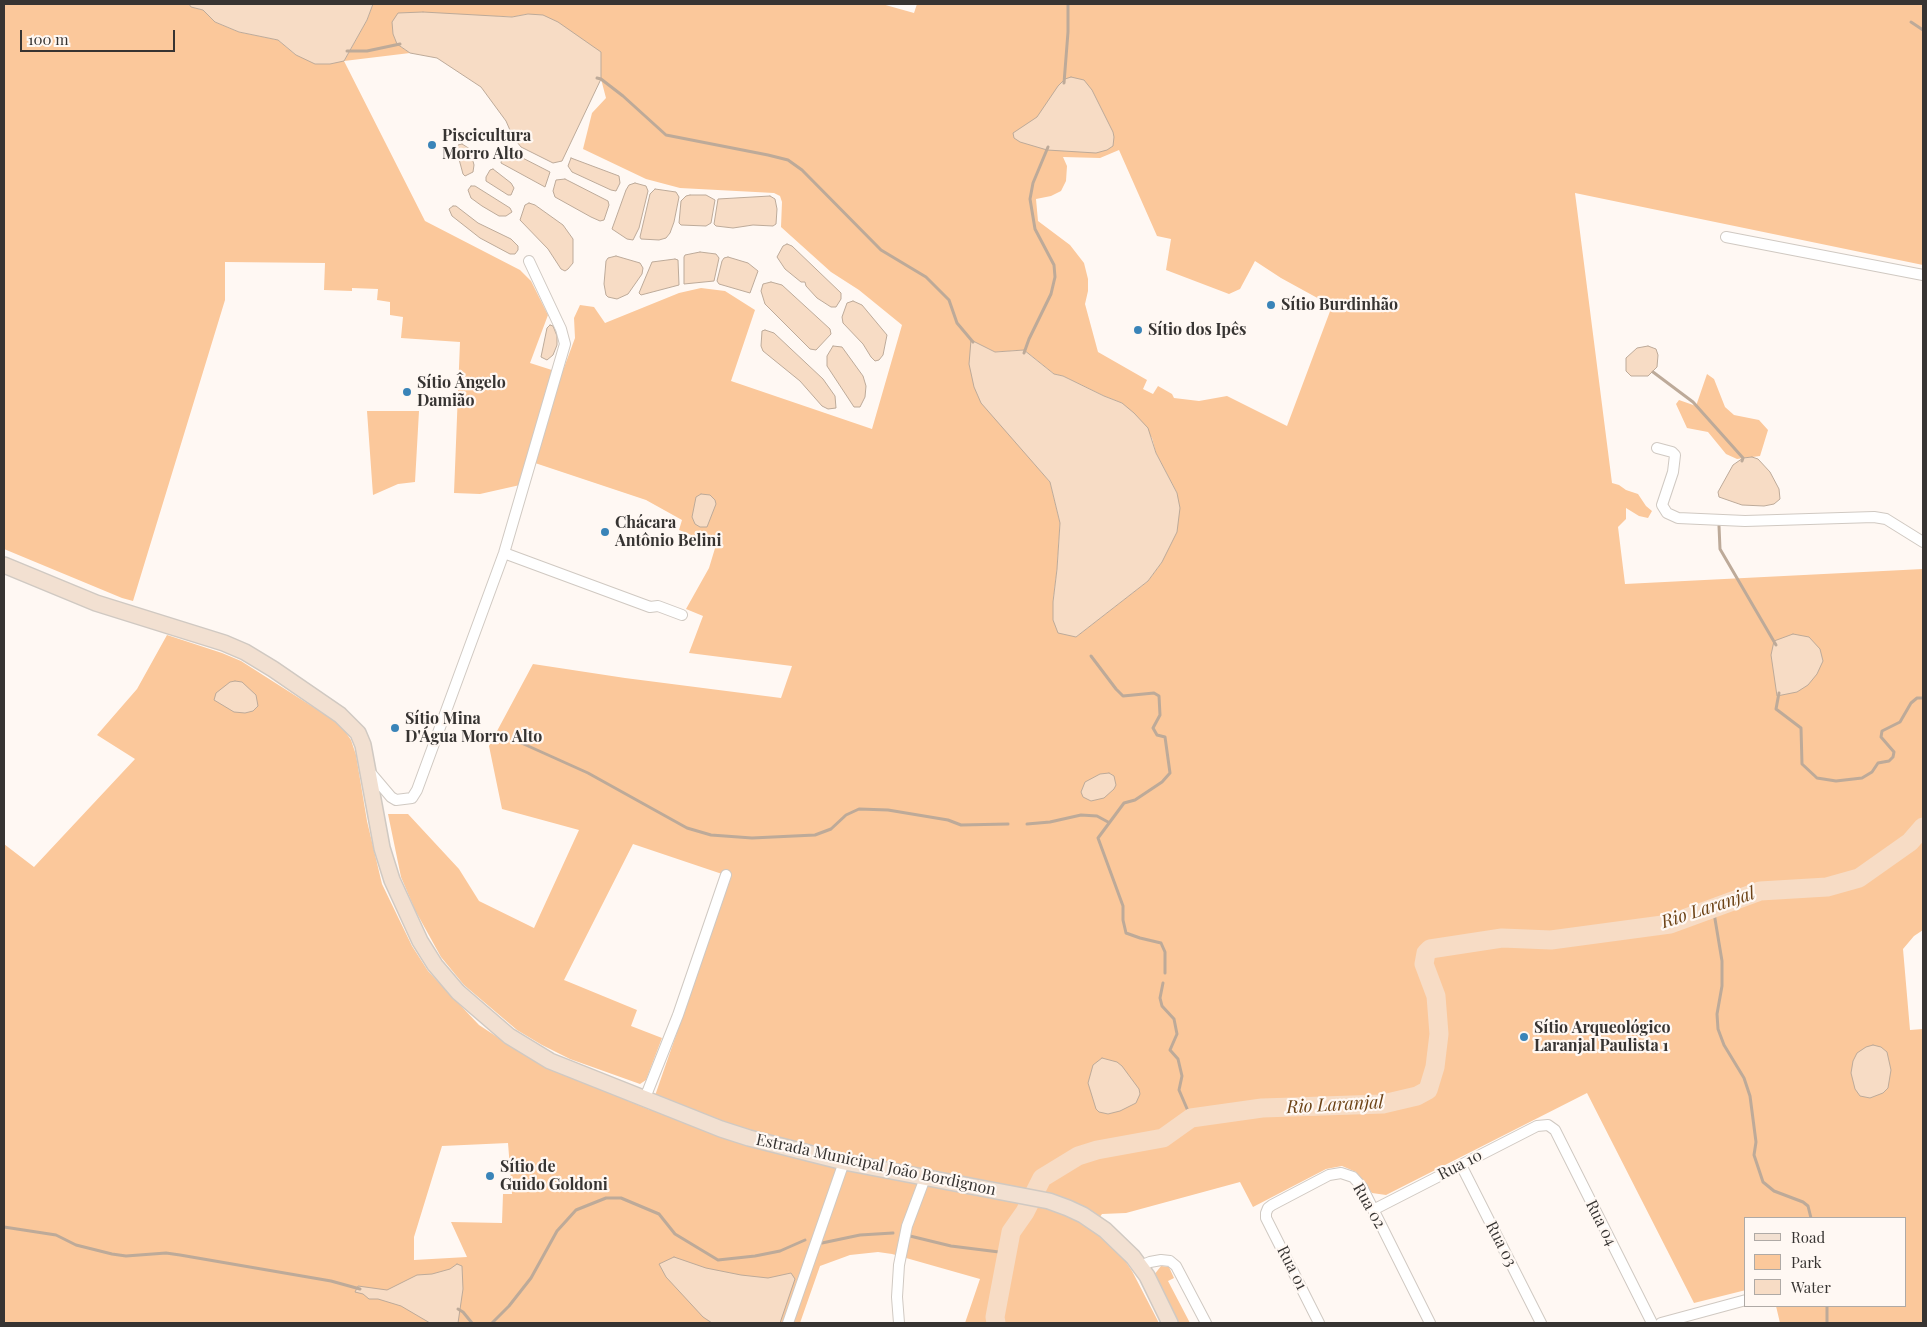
<!DOCTYPE html>
<meta charset="utf-8">
<style>
body{margin:0}
#map{position:relative;width:1927px;height:1327px;overflow:hidden;background:#fff8f3;font-family:"Playfair Display",serif}
canvas{display:block}
.frame{position:absolute;inset:0;border:5px solid #373432;pointer-events:none}
.legend{position:absolute;left:1744px;top:1217px;width:162px;height:90px;box-sizing:border-box;background:#fff8f3;border:1px solid #afaaa6;margin:0;padding:6px 9px;list-style:none;font-size:15px;color:#373432}
.legend li{display:flex;align-items:center;gap:10px;height:25px}
.legend b{width:25px;border:1px solid #afaaa6}
.scale{position:absolute;left:20px;top:30px;width:155px;height:22px;box-sizing:border-box;border:2px solid #373432;border-top:0;padding-left:6px;font-size:15px;line-height:18px;white-space:nowrap;color:#373432;-webkit-text-stroke:4px #fff8f3;paint-order:stroke}
</style>
<div id="map">
<canvas width="1927" height="1327"></canvas>
<div class="frame"></div>
<ul class="legend">
<li><b style="height:6px;background:#f2e0d1"></b>Road</li>
<li><b style="height:14px;background:#fbc89b"></b>Park</li>
<li><b style="height:14px;background:#f7dcc5"></b>Water</li>
</ul>
<div class="scale">100 m</div>
</div>
<script>
const g = document.querySelector('canvas').getContext('2d');
g.lineJoin = 'round';
function fill(path, color) {
  g.fillStyle = color;
  g.fill(path, 'evenodd');
}
function poly(rows) {
  const path = new Path2D();
  for (const r of rows) {
    path.moveTo(r[0], r[1]);
    for (let i = 2; i < r.length; i += 2) path.lineTo(r[i], r[i + 1]);
  }
  return path;
}
function stroke(path, color, width, dash) {
  g.strokeStyle = color;
  g.lineWidth = width;
  g.lineCap = dash ? 'butt' : 'round';
  g.setLineDash(dash || []);
  g.stroke(path);
}
function label(font, color, halo, rows, align = 'center') {
  g.font = font + ' "Playfair Display",serif';
  g.lineWidth = 4.5;
  g.setLineDash([]);
  g.textBaseline = 'middle';
  g.strokeStyle = halo;
  g.fillStyle = color;
  for (const [text, x, y, turn = 0] of rows) {
    g.save();
    g.translate(x, y);
    g.rotate((+turn || 0) * Math.PI / 180);
    g.textAlign = isNaN(turn) ? turn : align;
    if (halo) g.strokeText(text, 0, 0);
    g.fillText(text, 0, 0);
    g.restore();
  }
}
fill(poly([
 [4,4,189,4,191,7,203,10,215,22,239,32,278,40,296,55,344,61,367,20,373,4,882,4,914,13,917,4,1923,4,1923,265,1575,193,1612,483,1619,485,1626,490,1638,494,1646,506,1652,511,1648,518,1639,516,1626,508,1626,519,1618,527,1625,584,1923,569,1923,930,1914,936,1903,949,1910,1030,1923,1029,1923,1323,1780,1323,1776,1306,1906,1306,1906,1218,1746,1218,1746,1290,1694,1303,1587,1093,1386,1195,1372,1193,1356,1172,1342,1166,1326,1169,1253,1207,1240,1182,1126,1213,1102,1214,1092,1228,1110,1243,1122,1256,1132,1271,1159,1323,965,1323,980,1279,892,1254,878,1252,850,1255,820,1266,800,1323,4,1323,4,844,34,867,135,759,97,735,137,689,167,635,222,653,241,661,335,721,344,730,351,740,356,755,367,821,382,884,412,946,428,971,479,1025,529,1058,542,1065,650,1110,731,877,633,844,564,980,637,1010,631,1026,662,1038,646,1080,640,1084,570,1059,542,1045,517,1030,464,985,441,957,415,910,401,877,388,814,408,814,459,869,479,901,534,928,579,830,502,809,489,746,533,664,625,678,781,698,792,666,689,653,703,616,686,609,709,568,716,545,679,530,682,520,646,500,535,463,562,373,575,338,574,318,580,305,594,307,605,323,679,293,701,288,725,291,755,310,731,381,872,429,902,325,859,290,831,272,781,227,782,202,780,196,774,193,680,188,646,179,583,149,592,113,606,98,601,79,601,52,528,14,512,17,500,16,397,44,410,53,344,61,425,221,520,270,531,281,548,315,530,363,555,371,520,485,480,494,454,493,460,342,401,338,403,317,390,315,390,302,377,300,378,289,352,288,352,291,324,290,325,263,225,262,225,300,133,601,122,598,4,549],
 [1119,150,1157,236,1171,239,1166,270,1229,294,1240,289,1255,261,1281,278,1332,306,1287,426,1227,396,1199,401,1174,398,1172,394,1158,386,1153,394,1143,389,1147,380,1098,352,1085,304,1088,291,1088,279,1084,263,1070,245,1038,221,1036,199,1051,196,1061,191,1066,181,1067,166,1063,157,1100,158],
 [972,341,995,352,1024,350,1054,374,1063,376,1104,396,1122,403,1152,438,1156,453,1177,493,1162,562,1148,581,1076,637,1053,620,1053,602,1057,569,1060,523,1050,482,1024,450],
 [508,1143,512,1194,503,1194,502,1223,451,1222,467,1257,414,1260,414,1237,442,1146],
 [1707,374,1714,379,1725,407,1734,415,1759,420,1768,430,1760,456,1737,459,1726,454,1708,432,1687,428,1676,404,1679,400,1696,406],
 [367,411,419,411,415,482,398,484,373,495],
 [1161,1266,1169,1267,1174,1278,1168,1281,1190,1323,1178,1323,1154,1275]
]), '#fbc89b');
const water = poly([
 [189,4,373,4,367,20,344,61,330,64,315,64,296,55,278,40,239,32,215,22,203,10,191,7,189,4],
 [423,12,512,17,528,14,543,15,558,22,601,52,601,79,562,161,553,163,521,147,513,137,506,121,481,87,437,58,410,53,397,44,393,34,392,22,398,13,423,12],
 [1071,77,1084,80,1092,90,1113,132,1114,137,1113,146,1107,150,1096,153,1047,150,1020,142,1014,138,1013,133,1037,117,1058,86,1065,79,1071,77],
 [462,144,470,149,474,165,473,172,465,176,463,174,456,148,458,145,462,144],
 [505,151,509,151,550,172,545,187,501,163,502,156,505,151],
 [571,158,619,176,620,183,616,191,611,190,572,172,568,166,571,158],
 [493,169,511,183,514,188,511,195,508,195,486,181,486,177,490,170,493,169],
 [565,179,608,201,609,205,604,220,600,221,591,217,555,197,553,191,556,180,565,179],
 [635,183,646,186,648,191,639,228,633,240,627,239,612,229,626,190,629,185,635,183],
 [471,186,475,186,510,208,512,212,506,216,499,216,482,206,471,198,468,190,471,186],
 [655,189,676,192,679,197,674,222,670,233,666,238,659,240,641,239,640,237,650,194,655,189],
 [690,195,706,195,715,200,711,223,706,226,681,225,679,223,681,201,686,196,690,195],
 [770,196,775,199,777,209,776,224,773,226,753,225,733,228,716,226,714,224,718,199,770,196],
 [529,203,535,205,563,225,573,239,573,263,568,269,565,271,561,269,548,249,520,220,525,205,529,203],
 [453,206,456,206,478,223,511,239,518,246,518,250,515,254,510,254,480,238,452,216,449,209,453,206],
 [787,244,792,246,841,293,841,299,836,307,831,307,817,298,806,286,805,282,801,282,785,269,777,257,783,246,787,244],
 [700,252,716,254,719,258,714,281,684,284,684,257,685,255,700,252],
 [616,256,640,263,643,268,642,274,628,294,617,299,608,297,606,295,604,284,606,261,608,258,616,256],
 [728,257,748,263,758,271,750,293,719,284,717,281,722,261,724,258,728,257],
 [675,259,678,260,679,285,641,295,639,293,652,262,675,259],
 [771,282,782,285,830,329,831,334,816,350,810,349,765,304,761,291,763,284,771,282],
 [853,301,862,305,887,335,883,355,879,360,875,361,871,357,863,344,843,323,842,317,847,303,853,301],
 [550,325,553,326,557,336,557,345,553,355,547,360,541,357,547,328,550,325],
 [765,330,774,333,823,379,835,396,836,408,828,409,822,406,800,381,763,351,761,346,762,331,765,330],
 [971,340,995,352,1024,350,1054,374,1063,376,1104,396,1122,403,1134,413,1148,428,1156,453,1177,493,1180,508,1177,532,1162,562,1148,581,1076,637,1058,633,1053,620,1053,602,1057,569,1060,523,1050,482,981,403,974,387,969,364,971,340],
 [833,346,842,347,863,376,866,386,865,397,860,407,854,407,827,366,827,356,833,346],
 [1648,346,1656,349,1658,355,1657,367,1648,376,1631,376,1626,371,1626,358,1637,348,1648,346],
 [1752,457,1758,459,1770,472,1779,489,1780,499,1774,504,1764,506,1742,505,1719,497,1718,492,1733,465,1743,458,1752,457],
 [701,494,710,495,715,500,716,504,707,527,700,527,695,524,692,517,696,497,701,494],
 [1793,634,1809,637,1820,649,1823,661,1817,674,1808,685,1797,692,1777,696,1771,655,1774,641,1793,634],
 [235,681,242,682,256,695,258,706,253,711,245,713,234,712,214,700,216,693,230,682,235,681],
 [1109,773,1114,776,1116,785,1114,789,1104,798,1091,801,1083,797,1081,792,1085,782,1100,774,1109,773],
 [1873,1045,1881,1047,1887,1052,1891,1070,1888,1088,1883,1093,1870,1098,1860,1096,1855,1089,1851,1073,1853,1061,1857,1053,1866,1047,1873,1045],
 [1102,1058,1117,1062,1122,1066,1139,1089,1140,1094,1136,1103,1120,1111,1108,1114,1099,1112,1096,1109,1088,1083,1093,1065,1102,1058],
 [674,1257,706,1268,741,1275,768,1278,791,1273,795,1279,780,1323,712,1323,703,1317,666,1277,659,1264,674,1257],
 [457,1264,462,1266,463,1289,458,1323,430,1323,401,1306,378,1299,369,1299,363,1294,355,1292,358,1286,387,1290,417,1275,432,1274,450,1269,457,1264]
]);
fill(water, '#f7dcc5');
stroke(water, '#bdaa99', 1);
stroke(poly([
 [1911,22,1923,30],
 [347,51,367,51,400,44],
 [597,78,601,79,623,96,666,135,768,155,788,160,802,170,881,250,926,277,949,300,957,323,973,342],
 [1064,83,1068,32,1068,4],
 [1024,353,1029,339,1051,294,1055,277,1054,265,1035,229,1030,199,1033,183,1048,147],
 [1653,372,1693,402,1743,458,1742,461],
 [1719,526,1720,549,1776,645],
 [1091,656,1116,689,1123,696,1154,693,1159,696,1160,715,1153,728,1157,735,1165,737,1170,773,1162,782,1135,800,1124,803,1098,838,1123,906,1123,920,1126,933,1140,938,1161,943,1165,952,1165,973],
 [1779,693,1776,709,1801,728,1802,764,1817,778,1836,781,1862,778,1872,772,1878,763,1889,761,1893,757,1894,752,1881,737,1882,731,1900,722,1911,703,1917,698,1923,698],
 [517,741,588,773,687,828,711,835,752,838,815,835,831,829,846,815,859,809,888,810,948,820,961,825,1008,824],
 [1027,824,1050,822,1081,815,1097,816,1108,822],
 [1713,907,1722,961,1722,986,1717,1014,1718,1029,1724,1045,1744,1078,1750,1096,1756,1142,1754,1155,1763,1182,1774,1191,1803,1202,1808,1206,1811,1218],
 [1163,983,1160,998,1162,1006,1174,1019,1177,1034,1170,1050,1178,1059,1182,1076,1179,1090,1191,1118],
 [4,1227,56,1235,76,1245,112,1254,126,1256,166,1253,180,1255,331,1281,360,1289],
 [910,1236,951,1246,1007,1253],
 [822,1243,860,1235,893,1233],
 [458,1309,463,1312,472,1323],
 [492,1323,509,1306,531,1278,557,1231,576,1210,606,1198,621,1198,659,1214,675,1234,718,1260,755,1256,780,1251,805,1240],
 [1827,1323,1827,1306]
]), '#bdaa99', 3);
stroke(poly([
 [996,1323,995,1317,1011,1232,1025,1212,1042,1178,1078,1156,1097,1150,1163,1138,1191,1118,1262,1108,1383,1104,1417,1096,1428,1090,1435,1067,1439,1034,1436,996,1424,964,1426,953,1430,949,1502,938,1551,940,1670,924,1760,891,1827,887,1859,878,1910,842,1923,827]
]), '#f7dcc5', 19);
const minor = poly([
 [1726,237,1923,275],
 [1657,448,1672,452,1675,455,1673,472,1662,505,1667,513,1678,518,1745,521,1874,517,1886,519,1923,542],
 [504,553,650,607,658,606,682,615],
 [369,771,391,797,396,800,412,798,417,790,504,553,565,344,561,329,529,261],
 [645,1098,678,1015,726,875],
 [1461,1165,1541,1323],
 [1373,1210,1537,1126,1548,1125,1555,1130,1652,1323],
 [1140,1266,1150,1262,1161,1260,1170,1261,1176,1266,1206,1323],
 [788,1323,844,1162],
 [899,1323,897,1297,899,1265,907,1226,925,1178],
 [1319,1323,1266,1218,1266,1213,1268,1208,1272,1205,1329,1175,1341,1173,1353,1177,1362,1187,1430,1323],
 [1661,1323,1746,1300]
]);
const secondary = poly([
 [4,565,96,603,224,643,245,652,273,669,340,715,358,733,363,745,382,848,392,880,420,941,435,965,458,992,509,1036,550,1061,721,1129,749,1138,844,1162,1049,1201,1068,1208,1083,1215,1105,1230,1133,1257,1147,1276,1170,1323]
]);
stroke(minor, '#d0c9c2', 12);
stroke(secondary, '#d0c9c2', 18);
stroke(minor, '#fff', 10);
stroke(secondary, '#f2e0d1', 15);
for (const [x, y, r, color] of [
 [432,145,5,"#3a84b8"],
 [1271,305,5,"#3a84b8"],
 [1138,330,5,"#3a84b8"],
 [407,392,5,"#3a84b8"],
 [605,532,5,"#3a84b8"],
 [395,728,5,"#3a84b8"],
 [1524,1037,5,"#3a84b8"],
 [490,1176,5,"#3a84b8"]
]) {
  const dot = new Path2D();
  dot.arc(x, y, r, 0, 2 * Math.PI);
  g.fillStyle = color;
  g.fill(dot);
  stroke(dot, '#fff8f3', 2);
}
label('bold 16px', '#373432', '#fff8f3', [
 ["Piscicultura",442,136],
 ["Morro Alto",442,154],
 ["Sítio Burdinhão",1281,305],
 ["Sítio dos Ipês",1148,330],
 ["Sítio Ângelo",417,383],
 ["Damião",417,401],
 ["Chácara",615,523],
 ["Antônio Belini",615,541],
 ["Sítio Mina",405,719],
 ["D'Água Morro Alto",405,737],
 ["Sítio Arqueológico",1534,1028],
 ["Laranjal Paulista 1",1534,1046],
 ["Sítio de",500,1167],
 ["Guido Goldoni",500,1185]
], 'left');
label('16px', '#373432', '#fff8f3', [
 ["Estrada Municipal João Bordignon",876,1165,12],
 ["Rua 10",1460,1165,-27],
 ["Rua 02",1369,1206,60],
 ["Rua 04",1601,1223,63],
 ["Rua 03",1501,1244,63],
 ["Rua 01",1292,1268,63]
]);
label('italic 18px', '#6d4316', '#fff8f3', [
 ["Rio Laranjal",1708,908,-18],
 ["Rio Laranjal",1335,1105,-3]
]);
</script>
